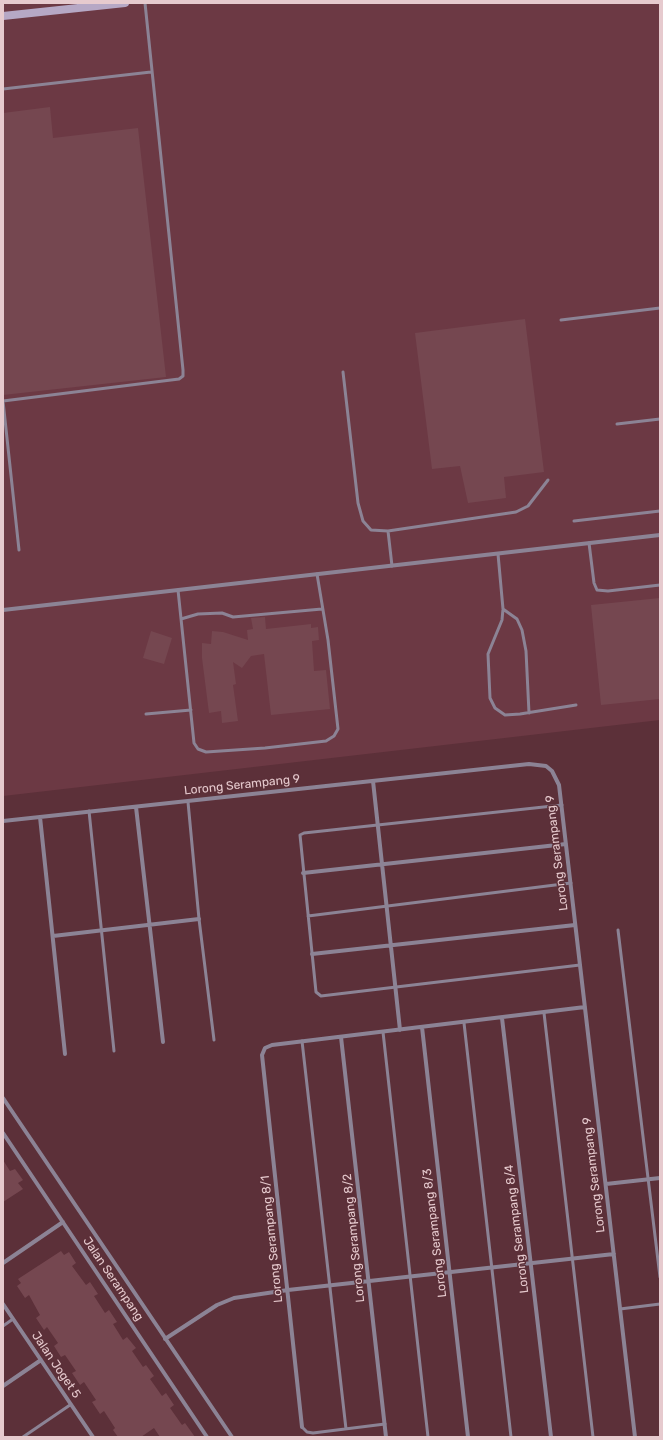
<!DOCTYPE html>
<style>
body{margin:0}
#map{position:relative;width:663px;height:1440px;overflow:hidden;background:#5c3039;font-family:Rubik,sans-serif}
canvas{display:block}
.frame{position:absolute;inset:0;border:4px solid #e6cace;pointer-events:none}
</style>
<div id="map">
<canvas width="663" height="1440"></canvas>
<div class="frame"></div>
</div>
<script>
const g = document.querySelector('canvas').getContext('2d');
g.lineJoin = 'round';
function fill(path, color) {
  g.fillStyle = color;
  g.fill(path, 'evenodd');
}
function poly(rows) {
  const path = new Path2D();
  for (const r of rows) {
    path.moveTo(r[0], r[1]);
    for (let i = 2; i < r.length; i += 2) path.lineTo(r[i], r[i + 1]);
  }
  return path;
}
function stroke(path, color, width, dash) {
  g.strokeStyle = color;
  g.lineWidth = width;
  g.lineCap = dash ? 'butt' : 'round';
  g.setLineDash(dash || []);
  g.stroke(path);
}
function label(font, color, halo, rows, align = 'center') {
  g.font = font + ' Rubik,sans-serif';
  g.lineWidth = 3;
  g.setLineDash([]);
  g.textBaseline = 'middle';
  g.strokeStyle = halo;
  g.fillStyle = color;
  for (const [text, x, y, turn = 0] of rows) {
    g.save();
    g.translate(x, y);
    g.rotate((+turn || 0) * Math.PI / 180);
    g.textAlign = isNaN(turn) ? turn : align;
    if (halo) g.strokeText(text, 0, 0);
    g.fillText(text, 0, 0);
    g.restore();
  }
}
fill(poly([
 [3,3,660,3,660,720,3,796]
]), '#6c3944');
fill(poly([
 [50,107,53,138,138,128,166,377,3,395,3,113],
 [525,319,544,472,504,477,506,498,468,503,460,466,432,469,415,333],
 [660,598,660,699,601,705,591,605],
 [265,617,266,629,311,624,311,628,318,627,319,640,312,641,314,671,326,670,330,709,271,715,264,654,251,656,242,668,233,662,236,684,233,685,238,721,222,723,221,711,209,713,202,658,202,643,211,644,212,631,223,632,248,640,247,630,253,629,251,618],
 [151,631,172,638,164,664,143,658],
 [3,1160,10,1171,15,1169,23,1180,18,1183,23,1189,3,1202],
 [61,1251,64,1255,69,1252,76,1263,72,1266,86,1285,90,1282,98,1294,94,1296,105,1313,109,1310,117,1322,113,1324,123,1340,127,1337,136,1348,132,1351,143,1367,146,1365,154,1376,150,1379,162,1396,166,1393,174,1405,170,1408,182,1425,185,1423,195,1437,160,1437,154,1428,141,1437,118,1437,113,1430,115,1428,104,1411,100,1414,92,1402,96,1400,84,1382,80,1385,72,1373,76,1371,65,1355,61,1357,54,1346,58,1343,47,1327,44,1330,36,1318,40,1315,29,1295,25,1298,17,1286,21,1283,18,1279]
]), '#754750');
stroke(poly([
 [3,89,151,72],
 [561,320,660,308],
 [343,372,358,503,363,521,371,530,388,531],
 [3,401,179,379,183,376,183,370,145,3],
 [3,401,19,550],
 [617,424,660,419],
 [574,521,660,511],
 [589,543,594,583,597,590,608,591,660,585],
 [498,554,503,609,502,620,488,654,490,698,495,708,505,715,520,714,576,705],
 [392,566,388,531,516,512,528,506,548,480],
 [178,590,194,743,198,749,206,752,265,748,326,741,334,736,338,729,328,640,317,574],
 [503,609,517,619,522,630,526,651,529,713],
 [181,619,198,614,222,613,233,617,322,609],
 [146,714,191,710],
 [188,802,199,919,214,1040],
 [562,805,304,833,300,835,316,992,321,996,580,965],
 [89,811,114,1051],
 [308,916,571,883],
 [618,930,660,1277],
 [544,1013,593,1437],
 [464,1023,511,1437],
 [383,1032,428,1437],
 [302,1041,346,1429],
 [620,1309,660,1304],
 [3,1326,13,1319],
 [302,1427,307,1432,313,1433,385,1424],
 [23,1437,70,1405]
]), '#8c8395', 3);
stroke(poly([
 [3,610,660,535],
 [373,781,400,1030],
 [136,807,163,1042],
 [40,817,65,1054],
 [3,821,529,764,546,766,552,771,559,785,635,1437],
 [303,873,566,844],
 [53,936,199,919],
 [312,954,575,925],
 [502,1018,551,1437],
 [422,1027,468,1437],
 [341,1037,386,1437],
 [3,1098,232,1437],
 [3,1133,207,1437],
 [606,1184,660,1178],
 [3,1263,63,1222],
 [3,1304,93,1437],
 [165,1339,217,1305,234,1298,288,1290,614,1254],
 [3,1386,41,1360],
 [302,1427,262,1055,265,1048,272,1045,585,1007]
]), '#8c8395', 4);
stroke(poly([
 [3,16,125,3]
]), '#b6a8c5', 8);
label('12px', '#e6cace', '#5c3039', [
 ["Lorong Serampang 9",242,785,-6],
 ["Lorong Serampang 9",557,853,-97],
 ["Lorong Serampang 9",594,1175,-97],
 ["Lorong Serampang 8/4",517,1229,-97],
 ["Lorong Serampang 8/3",435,1233,-97],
 ["Lorong Serampang 8/2",354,1238,-96],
 ["Lorong Serampang 8/1",272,1239,-96],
 ["Jalan Serampang",113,1279,56],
 ["Jalan Joget 5",56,1365,56]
]);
</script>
